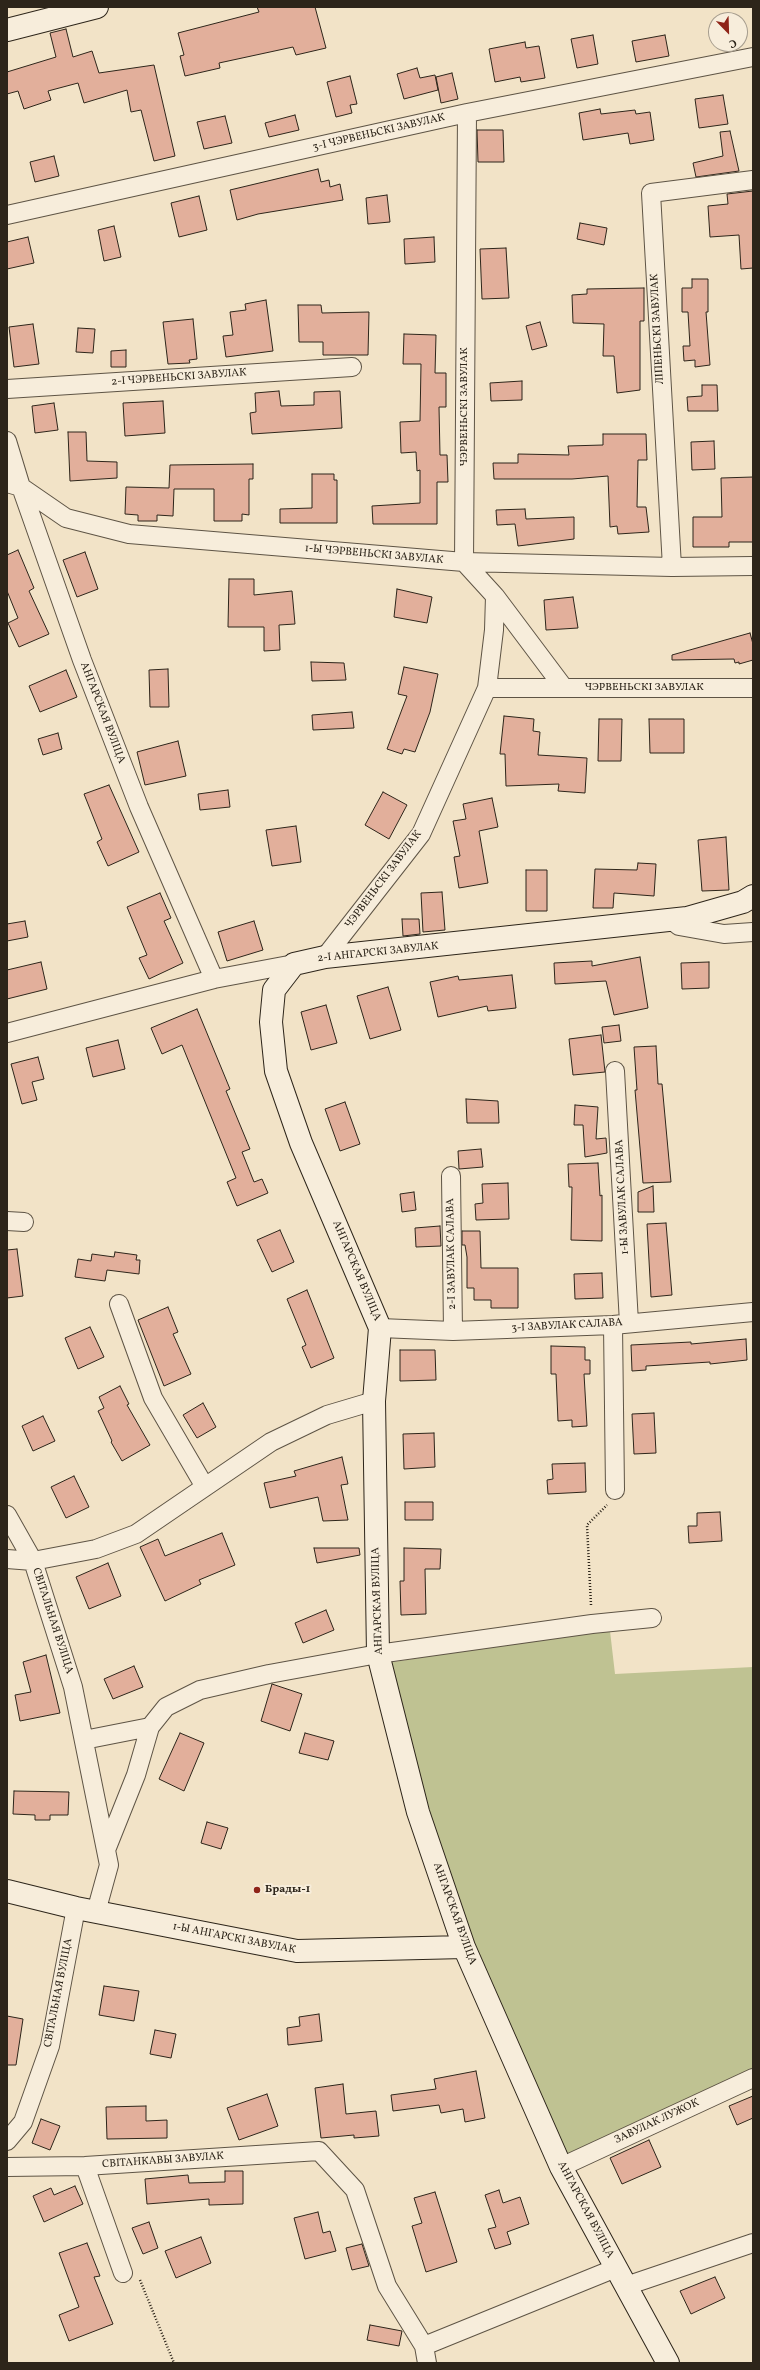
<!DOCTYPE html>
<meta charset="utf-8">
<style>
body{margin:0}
#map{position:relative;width:760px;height:2370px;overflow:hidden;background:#f2e3c7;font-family:Vollkorn,serif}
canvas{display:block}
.frame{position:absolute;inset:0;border:8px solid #2d251a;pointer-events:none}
.north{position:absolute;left:708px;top:12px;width:40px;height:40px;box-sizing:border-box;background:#f7eddb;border:1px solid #a69d8e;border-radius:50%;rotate:157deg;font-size:11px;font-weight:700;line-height:16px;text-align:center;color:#2d251a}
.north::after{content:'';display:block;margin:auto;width:14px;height:18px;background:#8f2418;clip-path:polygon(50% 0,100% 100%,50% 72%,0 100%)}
</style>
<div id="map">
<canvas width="760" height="2370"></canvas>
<div class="frame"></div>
<div class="north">С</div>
</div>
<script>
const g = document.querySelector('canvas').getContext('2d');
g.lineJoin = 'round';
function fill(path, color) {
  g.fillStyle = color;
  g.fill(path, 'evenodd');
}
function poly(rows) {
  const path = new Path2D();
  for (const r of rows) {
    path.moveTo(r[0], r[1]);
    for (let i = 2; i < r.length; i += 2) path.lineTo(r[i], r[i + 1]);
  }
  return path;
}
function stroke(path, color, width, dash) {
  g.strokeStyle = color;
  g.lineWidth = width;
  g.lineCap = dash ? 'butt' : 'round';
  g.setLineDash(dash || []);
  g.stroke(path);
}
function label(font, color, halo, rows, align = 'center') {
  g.font = font + ' Vollkorn,serif';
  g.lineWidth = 4;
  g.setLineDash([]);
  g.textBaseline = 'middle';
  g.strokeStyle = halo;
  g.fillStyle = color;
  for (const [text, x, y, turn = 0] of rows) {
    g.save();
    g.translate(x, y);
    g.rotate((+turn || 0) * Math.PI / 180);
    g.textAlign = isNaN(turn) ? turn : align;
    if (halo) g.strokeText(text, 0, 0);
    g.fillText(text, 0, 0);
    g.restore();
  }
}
fill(poly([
 [610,1631,615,1674,753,1667,753,2071,568,2156,479,1964,421,1787,388,1663,498,1645]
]), '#bfc292');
const building = poly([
 [257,7,315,7,326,48,296,55,293,47,219,63,220,68,185,76,180,56,184,55,178,33,259,12,257,7],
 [66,29,73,57,92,51,99,73,154,65,175,156,154,161,141,110,131,112,127,90,84,103,78,83,48,91,51,100,24,109,18,91,7,94,7,72,56,57,50,33,66,29],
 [593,35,598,64,577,68,571,39,593,35],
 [665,35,669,56,636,62,632,41,665,35],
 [525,42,526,48,539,46,545,78,521,82,520,77,495,82,489,49,525,42],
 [417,68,420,78,435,75,438,90,404,99,397,74,417,68],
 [452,73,458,99,441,103,436,77,452,73],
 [350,76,357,104,350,105,352,113,336,117,327,82,350,76],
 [723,95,728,124,699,128,695,99,723,95],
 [600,109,601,114,635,110,636,114,650,112,654,140,630,144,628,133,583,140,579,113,600,109],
 [295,115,299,130,269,137,265,123,295,115],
 [225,116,232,143,204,149,197,122,225,116],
 [477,130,503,130,504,162,478,162,477,130],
 [730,131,739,171,696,177,693,163,723,156,720,132,730,131],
 [54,156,59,176,35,182,30,162,54,156],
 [318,169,321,182,329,180,330,187,340,184,343,200,258,214,237,220,230,190,318,169],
 [753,191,753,268,741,269,739,235,710,237,708,206,728,204,727,194,753,191],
 [387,195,390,222,368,224,366,198,387,195],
 [199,196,207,230,179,237,171,203,199,196],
 [580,223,607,228,604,245,577,239,580,223],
 [114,226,121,257,104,261,98,230,114,226],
 [28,237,34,263,7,269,7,242,28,237],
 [434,237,435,262,405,264,404,239,434,237],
 [506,248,509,298,482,299,480,249,506,248],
 [692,279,708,279,708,312,706,312,710,365,695,367,695,360,684,361,683,346,690,346,688,312,682,312,682,288,692,288,692,279],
 [644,288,644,321,640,321,640,390,617,393,614,356,603,356,604,324,573,323,572,295,587,294,587,289,644,288],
 [266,300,273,351,226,357,223,336,233,335,230,312,246,310,245,304,266,300],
 [298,305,321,305,322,313,369,312,368,355,323,355,323,342,299,342,298,305],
 [193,319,197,359,189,360,190,363,168,364,163,322,193,319],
 [540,322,547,346,532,350,526,326,540,322],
 [33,324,39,364,14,367,9,327,33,324],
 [78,328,95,329,93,353,76,352,78,328],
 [404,334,436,335,435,373,446,373,446,407,439,407,440,455,447,455,448,482,437,482,437,524,373,524,372,506,420,503,420,470,417,471,416,452,401,453,400,422,420,421,421,364,403,364,404,334],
 [126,350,126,367,111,367,111,351,126,350],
 [522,381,522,400,491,401,490,383,522,381],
 [702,385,717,385,718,411,688,411,687,397,702,396,702,385],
 [279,391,281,406,314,405,314,392,340,391,342,428,252,434,250,413,256,412,255,393,279,391],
 [163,401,165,433,125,436,123,403,163,401],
 [54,403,58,430,35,433,32,406,54,403],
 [68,432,86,432,87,461,117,462,117,478,70,481,68,432],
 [603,434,646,434,647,460,638,460,637,507,646,507,649,532,618,534,617,526,610,527,608,476,572,479,494,479,493,463,518,463,518,454,569,455,568,446,603,445,603,434],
 [714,441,715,469,692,470,691,442,714,441],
 [253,464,253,479,249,479,249,515,242,514,242,521,214,521,214,489,174,489,173,516,157,515,157,521,138,521,138,515,125,514,126,487,169,488,170,465,253,464],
 [312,474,334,474,334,480,337,480,337,523,280,523,280,509,312,508,312,474],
 [753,477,753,542,729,542,729,547,693,547,693,517,722,517,721,478,753,477],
 [525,509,526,519,574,517,574,539,518,546,515,524,497,525,496,510,525,509],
 [18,550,34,588,29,591,49,634,19,647,8,623,18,618,7,591,7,555,18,550],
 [85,552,98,589,77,597,63,560,85,552],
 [229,579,254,579,254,595,292,591,295,624,279,625,280,650,264,651,264,627,228,627,229,579],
 [397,589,432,597,427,623,394,617,397,589],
 [573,597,578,628,546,630,544,600,573,597],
 [750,633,753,644,753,660,739,664,739,662,735,663,734,659,672,660,672,655,750,633],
 [311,662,344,663,346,680,312,681,311,662],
 [404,667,438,674,430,712,415,752,404,749,402,754,387,749,407,696,398,694,404,667],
 [168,669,169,707,150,707,149,670,168,669],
 [66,670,77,697,40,712,29,686,66,670],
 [352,712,354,728,313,730,312,715,352,712],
 [504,716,534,719,533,731,540,732,538,755,587,758,585,793,558,791,559,784,506,786,505,754,500,754,504,716],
 [599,719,622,719,621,761,598,761,599,719],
 [649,719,684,719,684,753,650,753,649,719],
 [58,733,62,749,43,755,38,739,58,733],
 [178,741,186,776,145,785,137,752,178,741],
 [109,785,139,852,108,866,97,842,102,839,84,794,109,785],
 [228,790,230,807,200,810,198,794,228,790],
 [383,792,407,805,389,839,365,825,383,792],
 [492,798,498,827,479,831,488,883,459,888,454,857,460,856,453,821,466,819,463,804,492,798],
 [296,826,301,862,272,866,266,830,296,826],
 [726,837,729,890,702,891,698,840,726,837],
 [638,863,656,864,654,896,614,893,613,908,593,908,595,869,637,870,638,863],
 [526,870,547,870,547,911,526,911,526,870],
 [442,892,445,930,423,932,421,893,442,892],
 [160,893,171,918,164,921,183,963,149,979,139,958,147,955,127,907,160,893],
 [402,919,419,919,420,934,403,936,402,919],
 [25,921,28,937,7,941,7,924,25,921],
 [254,921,263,950,227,961,218,932,254,921],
 [640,957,648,1008,614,1015,606,981,555,984,554,963,592,961,592,966,640,957],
 [41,962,47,989,7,999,7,970,41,962],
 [709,962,709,988,682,989,681,963,709,962],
 [512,975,516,1008,488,1011,487,1006,438,1017,430,982,458,976,459,980,512,975],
 [388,987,401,1030,370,1039,357,996,388,987],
 [326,1005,337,1043,311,1050,301,1012,326,1005],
 [197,1009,230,1089,226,1091,250,1149,242,1152,254,1182,262,1179,268,1193,237,1206,227,1182,236,1178,182,1045,162,1054,151,1028,197,1009],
 [619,1025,621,1041,604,1043,602,1027,619,1025],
 [601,1035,605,1072,573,1075,569,1039,601,1035],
 [118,1040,125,1069,93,1077,86,1048,118,1040],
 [656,1046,658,1084,662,1084,671,1182,643,1183,635,1090,637,1090,634,1047,656,1046],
 [38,1057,44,1079,32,1082,37,1100,22,1104,11,1064,38,1057],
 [466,1099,498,1101,499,1123,467,1123,466,1099],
 [345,1102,360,1144,340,1151,325,1109,345,1102],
 [575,1105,598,1107,596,1139,606,1138,607,1153,585,1157,583,1125,574,1125,575,1105],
 [481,1149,483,1167,459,1169,458,1151,481,1149],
 [598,1163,600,1196,602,1195,602,1241,571,1240,572,1187,569,1187,568,1164,598,1163],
 [508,1183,509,1219,476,1220,475,1204,483,1203,482,1184,508,1183],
 [653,1186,654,1212,638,1212,638,1192,653,1186],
 [414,1192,416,1210,402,1212,400,1194,414,1192],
 [666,1223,672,1295,651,1297,647,1224,666,1223],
 [440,1226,441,1246,416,1247,415,1228,440,1226],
 [280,1230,294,1262,272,1272,257,1240,280,1230],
 [462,1231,480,1231,481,1268,518,1268,518,1308,491,1308,491,1300,474,1300,474,1288,467,1288,467,1257,465,1245,462,1245,462,1231],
 [17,1249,23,1296,7,1298,7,1250,17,1249],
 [115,1252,137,1255,136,1260,140,1260,139,1274,107,1270,105,1281,75,1277,78,1259,91,1261,92,1254,114,1257,115,1252],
 [602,1273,603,1298,575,1299,574,1274,602,1273],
 [307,1290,334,1358,311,1368,302,1347,306,1345,287,1299,307,1290],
 [168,1307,178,1332,173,1334,191,1374,164,1386,138,1320,168,1307],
 [90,1327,104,1357,78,1369,65,1338,90,1327],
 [746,1339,747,1360,710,1364,710,1362,646,1366,646,1370,632,1371,631,1345,691,1342,691,1344,746,1339],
 [551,1346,585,1347,585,1360,590,1360,590,1374,584,1374,587,1426,572,1427,572,1420,558,1421,556,1374,551,1374,551,1346],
 [400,1350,435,1350,436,1380,400,1381,400,1350],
 [120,1386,129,1404,127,1405,150,1445,122,1461,111,1442,112,1441,98,1411,104,1408,99,1397,120,1386],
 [203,1403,216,1427,197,1438,183,1415,203,1403],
 [654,1413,656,1453,634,1454,632,1414,654,1413],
 [43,1416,55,1441,33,1451,22,1426,43,1416],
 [434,1433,435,1467,404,1469,403,1434,434,1433],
 [342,1457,348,1484,341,1485,348,1520,323,1521,318,1497,270,1508,264,1483,296,1476,294,1471,342,1457],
 [585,1463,586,1492,548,1494,547,1480,553,1479,552,1464,585,1463],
 [74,1476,89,1507,66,1518,51,1487,74,1476],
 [405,1502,433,1502,433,1520,405,1520,405,1502],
 [720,1512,722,1541,689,1543,688,1526,697,1526,697,1513,720,1512],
 [222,1533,235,1565,199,1580,201,1584,165,1601,140,1547,158,1539,165,1556,222,1533],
 [314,1548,359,1548,360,1555,317,1563,314,1548],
 [404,1548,441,1549,440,1569,425,1569,426,1614,401,1615,400,1581,404,1581,404,1548],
 [108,1563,121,1596,89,1609,76,1577,108,1563],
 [326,1610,334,1630,303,1643,295,1623,326,1610],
 [46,1655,60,1713,20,1721,15,1695,31,1692,23,1662,46,1655],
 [134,1666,143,1687,113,1699,104,1679,134,1666],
 [272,1684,302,1694,290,1731,261,1721,272,1684],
 [180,1733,204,1743,184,1791,159,1779,180,1733],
 [305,1733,334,1741,328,1760,299,1753,305,1733],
 [14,1791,69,1792,68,1815,50,1815,50,1820,35,1820,35,1815,13,1814,14,1791],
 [207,1822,228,1828,221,1849,201,1843,207,1822],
 [104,1986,139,1991,134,2021,99,2015,104,1986],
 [319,2014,322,2041,288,2045,287,2028,300,2026,299,2017,319,2014],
 [7,2016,23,2019,16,2065,7,2065,7,2016],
 [155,2030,176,2034,171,2058,150,2054,155,2030],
 [476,2071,485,2118,465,2122,463,2109,441,2113,439,2105,393,2111,391,2095,436,2089,434,2079,476,2071],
 [343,2084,346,2114,376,2111,379,2136,354,2138,354,2135,321,2138,315,2088,343,2084],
 [267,2094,278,2126,239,2140,227,2108,267,2094],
 [753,2096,753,2118,737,2125,729,2106,753,2096],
 [146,2106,146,2121,167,2120,167,2138,107,2139,106,2107,146,2106],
 [41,2119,60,2126,50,2150,32,2143,41,2119],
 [649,2140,661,2167,622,2184,610,2158,649,2140],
 [225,2171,243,2171,243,2204,209,2205,209,2199,147,2204,145,2179,188,2175,189,2183,225,2182,225,2171],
 [75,2186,83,2204,44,2222,33,2196,51,2188,54,2195,75,2186],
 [499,2190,503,2203,520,2197,529,2224,507,2232,511,2244,495,2249,488,2229,496,2227,485,2195,499,2190],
 [435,2192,457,2262,426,2272,412,2226,422,2223,414,2198,435,2192],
 [318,2212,323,2233,330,2231,336,2251,305,2259,294,2218,318,2212],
 [149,2222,158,2248,143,2254,132,2228,149,2222],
 [201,2237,211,2263,176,2278,165,2251,201,2237],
 [87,2243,100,2276,94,2277,113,2324,69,2341,59,2315,79,2307,59,2253,87,2243],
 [362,2244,369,2266,352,2270,346,2248,362,2244],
 [715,2277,725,2298,691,2314,680,2291,715,2277],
 [370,2325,402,2331,399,2346,367,2340,370,2325]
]);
fill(building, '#e2af9b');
stroke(building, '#2d251a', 1);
const street = poly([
 [7,215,467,113,753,57],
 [7,389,352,367],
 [7,441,21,487,82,660,139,807,214,979],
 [7,483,21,487,66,518,129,534,464,562,672,567,753,566],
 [672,567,651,193,753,180],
 [495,596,564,688],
 [487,688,753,688],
 [671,920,679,926,724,934,753,932],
 [325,957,421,834,487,688,494,630,495,596,464,562,467,113],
 [7,1033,214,979,294,964],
 [615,1071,629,1323],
 [451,1176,453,1331],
 [7,1221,24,1222],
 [119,1304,153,1398,205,1487],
 [613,1325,615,1490],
 [380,1328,453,1331,613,1325,753,1312],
 [7,1515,33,1561],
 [7,1559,33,1561],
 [84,1740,150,1727],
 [106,1850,136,1775,150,1727,166,1707,200,1690,269,1674,378,1654,592,1624,652,1618],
 [96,1912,109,1865,73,1687,33,1561,96,1549,136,1534,271,1442,327,1415,374,1401],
 [7,2141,23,2122,50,2046,76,1908],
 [85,2166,123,2273],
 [7,2167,85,2166,319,2151,355,2190,387,2286,424,2346,427,2363],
 [561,2167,753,2078],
 [626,2286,753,2243],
 [424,2346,616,2268]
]);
const secondary = poly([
 [7,30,97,7],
 [7,1891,76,1908,297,1951,464,1947],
 [668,2363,561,2167,464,1947,418,1812,378,1654,374,1401,380,1328,301,1143,276,1071,271,1022,274,990,294,964,325,957,687,918,743,902,753,896]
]);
stroke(street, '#5e5445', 20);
stroke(secondary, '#2d251a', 24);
stroke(poly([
 [591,1605,587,1525,607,1505],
 [140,2280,174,2363]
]), '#2d251a', 2.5, [1, 2]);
stroke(street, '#f7eddb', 18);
stroke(secondary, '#f7eddb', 22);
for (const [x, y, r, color] of [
 [257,1890,4,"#8f2418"]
]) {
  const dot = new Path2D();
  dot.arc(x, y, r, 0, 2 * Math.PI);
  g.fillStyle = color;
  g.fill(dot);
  stroke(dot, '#f7eddb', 1.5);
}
label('11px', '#2d251a', '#f7eddb', [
 ["3-І ЧЭРВЕНЬСКІ ЗАВУЛАК",379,133,-13],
 ["ЛІПЕНЬСКІ ЗАВУЛАК",658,329,-93],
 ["2-І ЧЭРВЕНЬСКІ ЗАВУЛАК",179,378,-4],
 ["ЧЭРВЕНЬСКІ ЗАВУЛАК",465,407,-90],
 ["1-Ы ЧЭРВЕНЬСКІ ЗАВУЛАК",374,555,5],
 ["ЧЭРВЕНЬСКІ ЗАВУЛАК",644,688],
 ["АНГАРСКАЯ ВУЛІЦА",102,713,69],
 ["ЧЭРВЕНЬСКІ ЗАВУЛАК",384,880,-53],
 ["2-І АНГАРСКІ ЗАВУЛАК",378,953,-6],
 ["1-Ы ЗАВУЛАК САЛАВА",623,1197,-93],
 ["2-І ЗАВУЛАК САЛАВА",452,1254,-91],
 ["АНГАРСКАЯ ВУЛІЦА",356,1271,67],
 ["3-І ЗАВУЛАК САЛАВА",567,1326,-3],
 ["АНГАРСКАЯ ВУЛІЦА",378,1601,-92],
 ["СВІТАЛЬНАЯ ВУЛІЦА",52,1621,72],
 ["АНГАРСКАЯ ВУЛІЦА",454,1914,70],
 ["1-Ы АНГАРСКІ ЗАВУЛАК",234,1939,11],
 ["СВІТАЛЬНАЯ ВУЛІЦА",59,1993,-79],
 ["ЗАВУЛАК ЛУЖОК",657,2122,-25],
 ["СВІТАНКАВЫ ЗАВУЛАК",163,2161,-4],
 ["АНГАРСКАЯ ВУЛІЦА",585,2210,62]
]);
label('bold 11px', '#2d251a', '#f7eddb', [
 ["Брады-1",265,1890]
], 'left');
</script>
